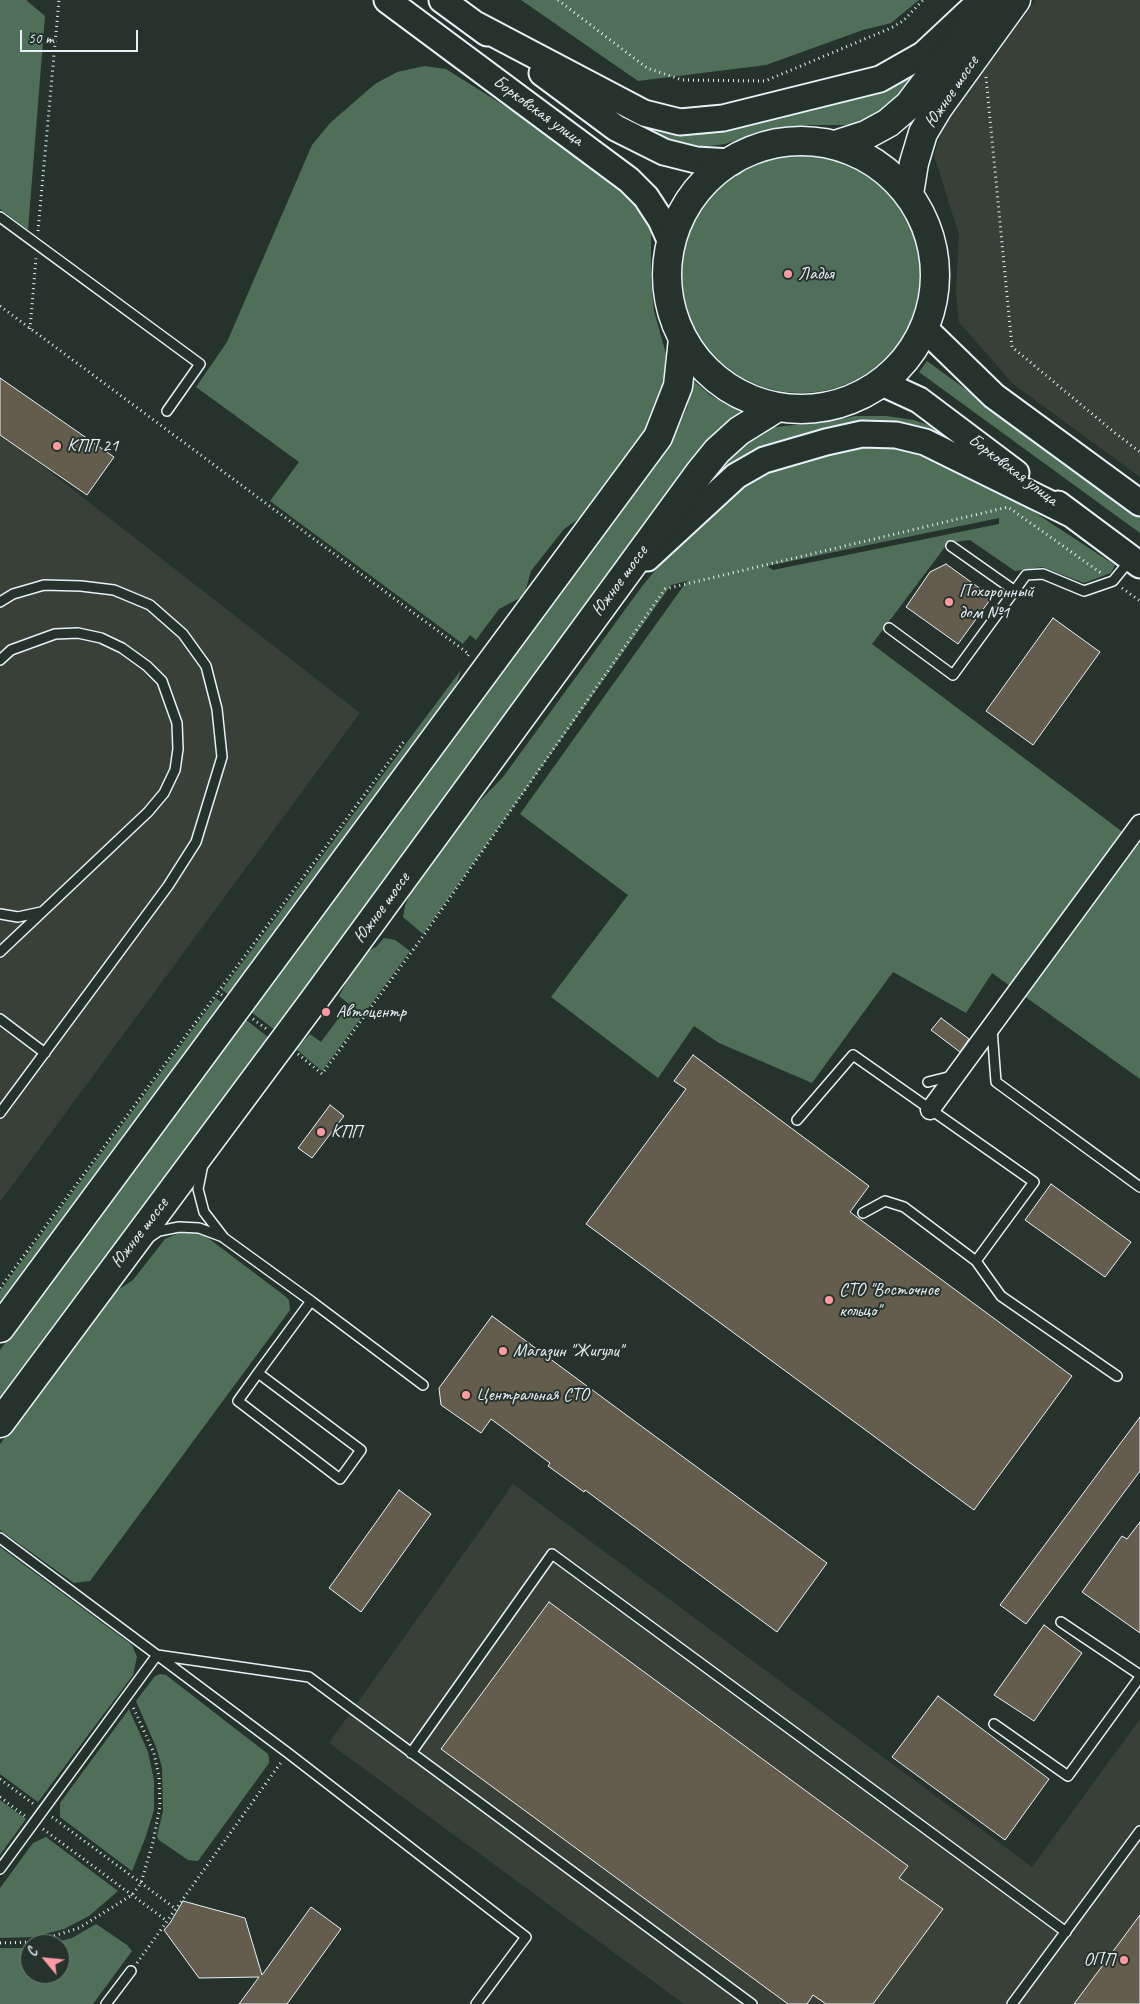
<!DOCTYPE html>
<meta charset="utf-8">
<style>
body{margin:0}
#map{position:relative;width:1140px;height:2004px;overflow:hidden;background:#26332d;font-family:Caveat,sans-serif}
canvas{display:block}
.north{position:absolute;left:20px;top:1934px;width:50px;height:50px;box-sizing:border-box;background:#26332d;border:1px solid #747f7e;border-radius:50%;rotate:298deg;font-size:14px;font-weight:700;line-height:20px;text-align:center;color:#e8f1f8}
.north::after{content:'';display:block;margin:auto;width:18px;height:22px;background:#ff9aa2;clip-path:polygon(50% 0,100% 100%,50% 72%,0 100%)}
.scale{position:absolute;left:20px;top:30px;width:118px;height:22px;box-sizing:border-box;border:2px solid #e8f1f8;border-top:0;padding-left:6px;font-size:15px;line-height:18px;white-space:nowrap;color:#e8f1f8;-webkit-text-stroke:4px #26332d;paint-order:stroke}
</style>
<div id="map">
<canvas width="1140" height="2004"></canvas>
<div class="north">С</div>
<div class="scale">50 m</div>
</div>
<script>
const g = document.querySelector('canvas').getContext('2d');
g.lineJoin = 'round';
function fill(path, color) {
  g.fillStyle = color;
  g.fill(path, 'evenodd');
}
function poly(rows) {
  const path = new Path2D();
  for (const r of rows) {
    if (r.length === 3) {
      path.moveTo(r[0] + r[2], r[1]);
      path.arc(r[0], r[1], r[2], 0, 2 * Math.PI);
      continue;
    }
    path.moveTo(r[0], r[1]);
    for (let i = 2; i < r.length; i += 2) path.lineTo(r[i], r[i + 1]);
  }
  return path;
}
function stroke(path, color, width, dash) {
  g.strokeStyle = color;
  g.lineWidth = width;
  g.lineCap = dash ? 'butt' : 'round';
  g.setLineDash(dash || []);
  g.stroke(path);
}
function label(font, color, halo, rows, align = 'center') {
  g.font = font + ' Caveat,sans-serif';
  g.lineWidth = 4;
  g.setLineDash([]);
  g.textBaseline = 'middle';
  g.strokeStyle = halo;
  g.fillStyle = color;
  for (const [text, x, y, turn = 0] of rows) {
    g.save();
    g.translate(x, y);
    g.rotate((+turn || 0) * Math.PI / 180);
    g.textAlign = isNaN(turn) ? turn : align;
    if (halo) g.strokeText(text, 0, 0);
    g.fillText(text, 0, 0);
    g.restore();
  }
}
fill(poly([
 [1036,0,1140,0,1140,477,1013,384,959,322,956,292,959,235,934,155,944,123],
 [0,433,360,713,0,1202],
 [513,1484,1032,1867,1140,1719,1140,2004,684,2004,329,1743]
]), '#394037');
fill(poly([
 [0,0,26,0,45,16,28,230,0,209],
 [521,0,919,0,891,23,863,30,766,65,638,81],
 [935,53,900,99,885,111,849,125,811,125,767,130,725,144,692,148,661,138,630,118,650,124],
 [425,66,446,69,524,118,530,109,620,180,649,221,651,233,651,279,654,311,666,354,664,399,656,419,588,512,564,529,531,571,524,596,499,609,476,640,470,635,463,644,270,501,299,462,196,387,227,342,312,145,330,123,375,84,397,72],
 [801,274,119],
 [927,361,1140,516,1140,533,919,372],
 [693,380,710,395,740,412,723,425,701,449,275,1030,251,1012,673,438,687,408],
 [855,416,886,416,914,420,931,426,953,443,911,428,704,489,735,448,766,428,833,421],
 [875,444,904,444,1014,499,1115,565,1111,573,1084,583,1042,567,1015,571,970,540,948,543,872,644,1140,845,1140,1079,992,973,966,1013,893,972,812,1083,719,1043,694,1026,658,1078,551,997,628,895,520,814,687,581,671,585,423,934,403,917,405,906,413,887,474,807,503,777,643,585,690,529,767,465],
 [999,518,999,524,773,570,767,566],
 [461,670,453,694,231,996,222,990],
 [384,938,395,940,410,951,322,1071,296,1049,310,1034,321,1042,349,1004,339,996,354,968,364,953,376,947],
 [216,998,225,1005,0,1310,0,1291],
 [245,1019,269,1038,0,1401,0,1350],
 [183,1231,204,1235,285,1296,289,1300,290,1310,90,1581,74,1583,0,1530,0,1444,110,1295,133,1280,165,1239],
 [0,1547,132,1645,137,1657,133,1675,38,1802,0,1774],
 [160,1674,166,1675,268,1754,269,1758,269,1763,198,1861,188,1860,159,1840,157,1836,163,1811,162,1767,156,1747,136,1701,155,1676],
 [129,1709,148,1752,154,1780,154,1810,146,1836,132,1871,60,1817,60,1803],
 [0,1800,26,1819,0,1855],
 [46,1837,118,1891,89,1916,64,1929,34,1937,0,1938,0,1888,33,1843],
 [96,1924,127,1945,132,1951,93,2004,0,2004,0,1948,30,1948,30,1974,60,1974,60,1944,50,1944,72,1938]
]), '#506f58');
const building = poly([
 [0,378,114,457,87,495,0,435,0,378],
 [946,564,992,597,958,644,906,607,930,572,946,564],
 [1053,618,1100,652,1033,745,986,711,1053,618],
 [941,1018,969,1039,960,1052,931,1030,941,1018],
 [693,1055,869,1186,850,1212,1072,1376,974,1510,586,1224,686,1089,674,1081,693,1055],
 [330,1105,344,1116,312,1158,298,1148,330,1105],
 [1051,1184,1131,1242,1105,1277,1025,1220,1051,1184],
 [492,1316,827,1563,777,1632,585,1490,584,1492,548,1466,550,1463,491,1419,481,1433,441,1405,439,1388,492,1316],
 [1140,1417,1140,1471,1026,1624,1000,1605,1140,1417],
 [399,1490,431,1514,361,1612,329,1588,399,1490],
 [1140,1522,1140,1633,1082,1592,1122,1536,1127,1539,1140,1522],
 [549,1602,908,1866,899,1878,943,1909,873,2004,826,2004,813,1995,807,2004,788,2004,441,1749,549,1602],
 [1044,1625,1082,1653,1034,1721,994,1695,1044,1625],
 [938,1696,1049,1779,1005,1840,892,1757,938,1696],
 [183,1901,245,1918,262,1975,311,1907,341,1929,287,2004,239,2004,259,1977,199,1978,164,1930,170,1923,183,1901],
 [1140,1915,1140,2004,1074,2004,1140,1915]
]);
fill(building, '#645d4d');
stroke(building, '#e8f1f8', 1);
const lane = poly([
 [0,217,200,364,167,411],
 [951,546,1015,591],
 [0,602,13,594,44,585,81,586,114,590,150,605,183,634,206,666,217,709,222,757,196,842,168,886,0,1113],
 [889,628,953,675,1026,575,1043,574,1084,591,1113,581,1131,559],
 [0,660,11,650,55,634,78,633,101,638,122,648,147,666,162,681,177,723,178,749,175,770,164,793,148,812,0,952],
 [0,914,18,917,41,912],
 [0,1019,45,1053],
 [992,1029,996,1082,1140,1187],
 [928,1082,952,1076],
 [797,1120,853,1055,1034,1182,976,1261,904,1207,885,1201,863,1213],
 [203,1164,198,1189,204,1212,224,1238,311,1301,258,1373,238,1401,340,1479,361,1450,258,1373],
 [150,1237,159,1231,179,1227,199,1228,223,1237],
 [976,1261,1001,1296,1117,1376],
 [311,1301,423,1385],
 [0,1538,157,1655,0,1869],
 [1061,1622,1140,1675],
 [994,1724,1068,1776,1140,1677],
 [411,1753,552,1554,1066,1932],
 [106,2004,131,1971],
 [476,2004,526,1937,288,1753,157,1655,309,1677,752,2004],
 [1012,2004,1140,1831]
]);
const street = poly([
 [930,1110,1140,824]
]);
const secondary = poly([
 [387,0,629,180,646,197,661,220,670,240],
 [442,0,487,33],
 [475,24,644,113,680,122,723,118,880,79,924,54,971,10],
 [542,73,616,128,664,152,696,160,732,162],
 [925,329,994,396,1140,503],
 [882,383,919,400,1016,473],
 [1058,504,1140,565],
 [647,558,736,476,764,460,826,442,862,434,896,435,925,442,1071,514]
]);
const primary = poly([
 [801,275,134],
 [838,144,866,135,888,123,909,105,988,0],
 [909,194,914,163,923,133,938,108,1016,0],
 [0,1328,658,437,678,386,683,339],
 [0,1423,312,1003,700,472,717,451,739,431,776,408]
]);
stroke(lane, '#e8f1f8', 12);
stroke(street, '#e8f1f8', 21);
stroke(secondary, '#e8f1f8', 29);
stroke(primary, '#e8f1f8', 31);
stroke(poly([
 [558,0,647,68,682,80,765,81,891,28,903,21,923,0],
 [986,77,1012,347,1115,433,1140,452],
 [38,231,59,0],
 [0,306,469,654,467,657],
 [30,329,36,258],
 [1122,588,1140,601],
 [222,995,218,992,405,740],
 [253,1019,268,1030],
 [298,1054,322,1074,424,935,665,589,1008,507,1101,573],
 [0,1288,218,992],
 [0,1779,35,1805],
 [0,1797,26,1817],
 [52,1817,176,1909],
 [43,1829,167,1921],
 [0,1943,34,1942,79,1928,132,1895,141,1883,153,1842,160,1806,159,1777,154,1753,133,1707],
 [137,1963,282,1761]
]), '#e8f1f8', 3, [1, 4]);
stroke(lane, '#26332d', 9);
stroke(street, '#26332d', 18);
stroke(secondary, '#26332d', 25);
stroke(primary, '#26332d', 28);
for (const [x, y, r, color] of [
 [788,274,5,"#ff9aa2"],
 [57,446,5,"#ff9aa2"],
 [949,602,5,"#ff9aa2"],
 [326,1012,5,"#ff9aa2"],
 [321,1132,5,"#ff9aa2"],
 [829,1300,5,"#ff9aa2"],
 [503,1351,5,"#ff9aa2"],
 [466,1395,5,"#ff9aa2"],
 [1124,1960,5,"#ff9aa2"]
]) {
  const dot = new Path2D();
  dot.arc(x, y, r, 0, 2 * Math.PI);
  g.fillStyle = color;
  g.fill(dot);
  stroke(dot, '#26332d', 2);
}
label('18px', '#e8f1f8', '#26332d', [
 ["Южное шоссе",952,92,-56],
 ["Борковская улица",538,111,36],
 ["Борковская улица",1013,470,37],
 ["Южное шоссе",620,581,-54],
 ["Южное шоссе",382,908,-54],
 ["Южное шоссе",140,1233,-53]
]);
label('18px', '#e8f1f8', '#26332d', [
 ["Ладья",798,274],
 ["КПП 21",67,446],
 ["Похоронный",959,592],
 ["дом №1",959,613],
 ["Автоцентр",336,1012],
 ["КПП",331,1132],
 ["СТО \"Восточное",839,1290],
 ["кольцо\"",839,1311],
 ["Магазин \"Жигули\"",513,1351],
 ["Центральная СТО",476,1395],
 ["ОПП",1114,1960,"right"]
], 'left');
</script>
